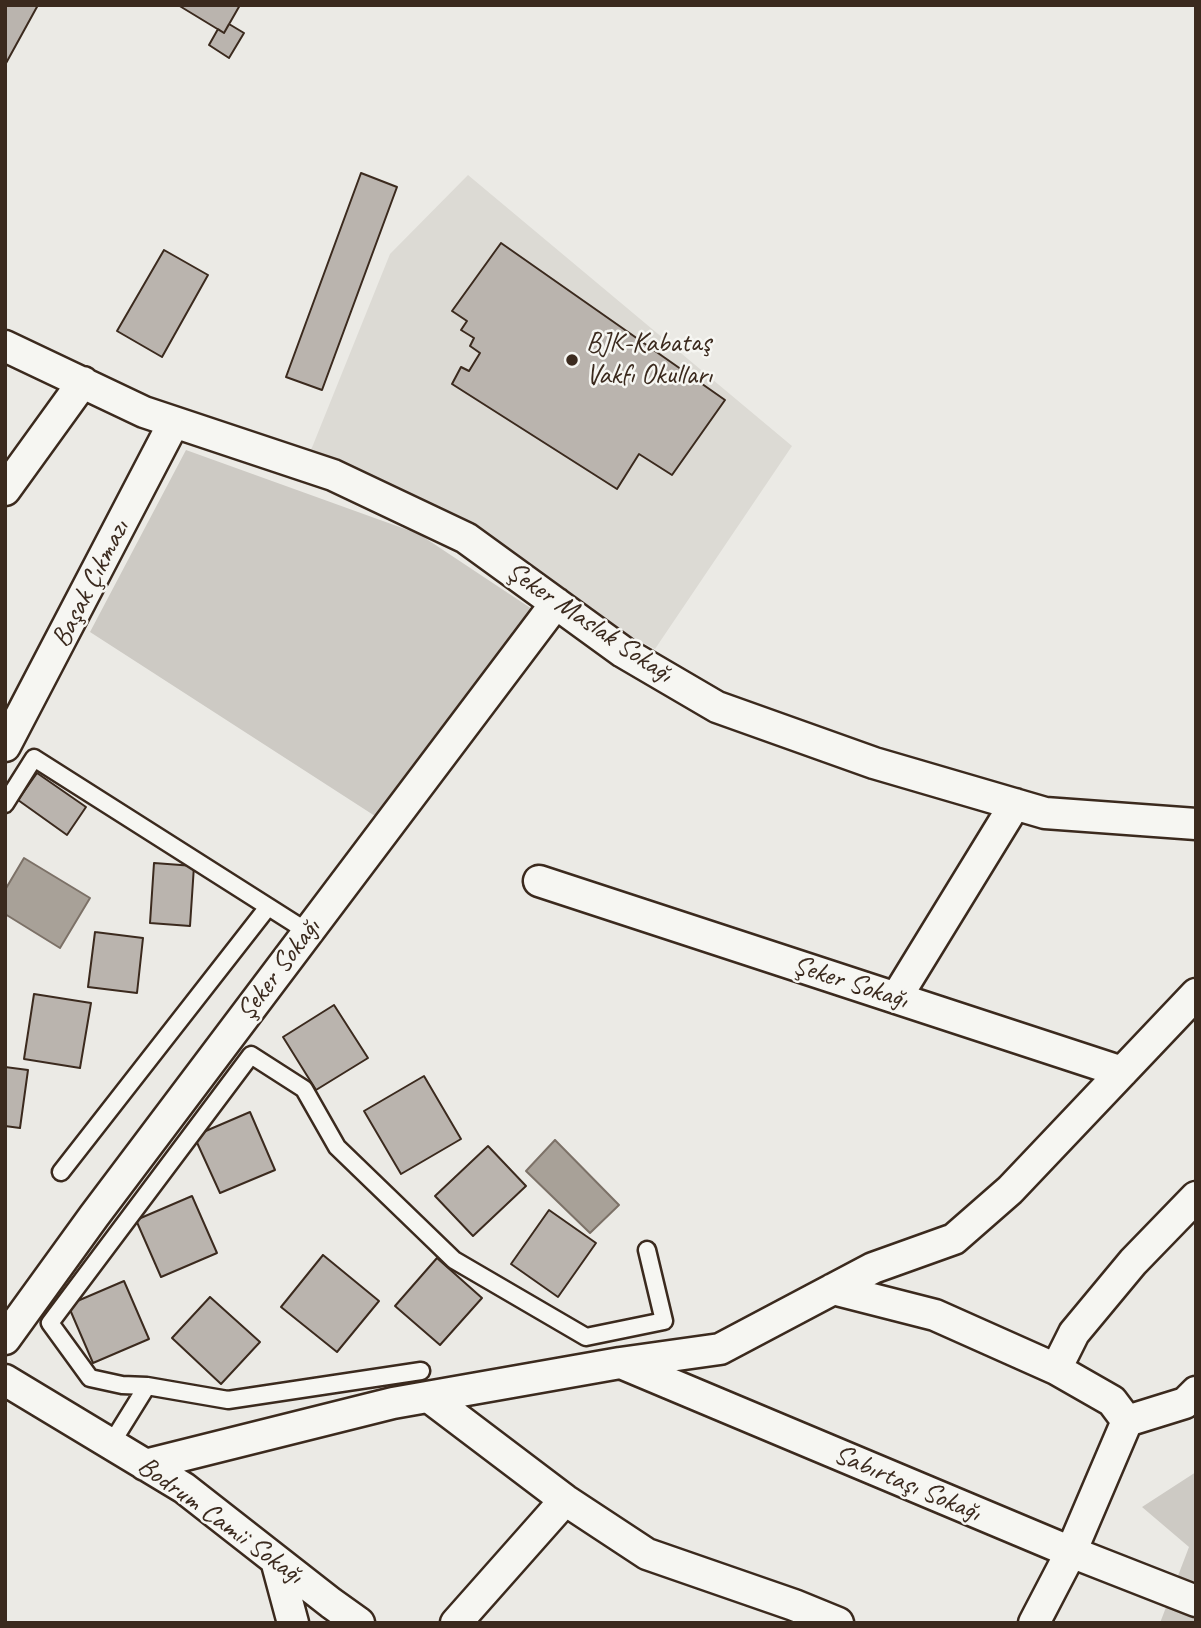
<!DOCTYPE html>
<meta charset="utf-8">
<style>
body{margin:0}
#map{position:relative;width:1201px;height:1628px;overflow:hidden;background:#ebeae5;font-family:Caveat,sans-serif}
canvas{display:block}
.frame{position:absolute;inset:0;border:7px solid #3b2a1e;pointer-events:none}
</style>
<div id="map">
<canvas width="1201" height="1628"></canvas>
<div class="frame"></div>
</div>
<script>
const g = document.querySelector('canvas').getContext('2d');
g.lineJoin = 'round';
function fill(path, color) {
  g.fillStyle = color;
  g.fill(path, 'evenodd');
}
function poly(rows) {
  const path = new Path2D();
  for (const r of rows) {
    path.moveTo(r[0], r[1]);
    for (let i = 2; i < r.length; i += 2) path.lineTo(r[i], r[i + 1]);
  }
  return path;
}
function stroke(path, color, width, dash) {
  g.strokeStyle = color;
  g.lineWidth = width;
  g.lineCap = dash ? 'butt' : 'round';
  g.setLineDash(dash || []);
  g.stroke(path);
}
function label(font, color, halo, rows, align = 'center') {
  g.font = font + ' Caveat,sans-serif';
  g.lineWidth = 5;
  g.setLineDash([]);
  g.textBaseline = 'middle';
  g.strokeStyle = halo;
  g.fillStyle = color;
  for (const [text, x, y, turn = 0] of rows) {
    g.save();
    g.translate(x, y);
    g.rotate((+turn || 0) * Math.PI / 180);
    g.textAlign = isNaN(turn) ? turn : align;
    if (halo) g.strokeText(text, 0, 0);
    g.fillText(text, 0, 0);
    g.restore();
  }
}
fill(poly([
 [468,175,792,446,655,649,630,636,473,522,340,460,311,450,390,254]
]), '#dcdad4');
fill(poly([
 [186,450,419,534,532,609,375,816,90,632],
 [1196,1472,1196,1623,1160,1623,1189,1547,1142,1507]
]), '#cdcac4');
const water = poly([
 [24,858,90,898,60,948,5,914,5,890,24,858],
 [555,1140,619,1205,590,1233,526,1171,555,1140]
]);
fill(water, '#a8a198');
stroke(water, '#7c7167', 2);
const building = poly([
 [5,5,38,5,5,65,5,5],
 [178,5,240,5,224,33,178,5],
 [229,24,244,33,229,58,209,45,218,29,224,33,229,24],
 [361,173,397,187,322,390,286,377,361,173],
 [501,243,725,400,672,475,639,454,617,489,452,384,461,367,469,371,480,353,470,346,474,338,461,330,467,321,452,311,501,243],
 [164,250,208,275,162,357,117,331,164,250],
 [37,773,86,807,67,835,18,800,37,773],
 [154,863,194,866,190,926,150,923,154,863],
 [95,932,143,938,137,993,88,987,95,932],
 [34,994,91,1003,80,1068,24,1059,34,994],
 [334,1005,368,1058,316,1090,283,1037,334,1005],
 [5,1067,28,1070,20,1128,5,1126,5,1067],
 [424,1076,461,1139,401,1174,364,1111,424,1076],
 [250,1112,275,1170,220,1193,194,1136,250,1112],
 [488,1146,526,1186,473,1236,435,1196,488,1146],
 [192,1196,217,1253,161,1277,136,1220,192,1196],
 [549,1210,596,1243,558,1297,511,1264,549,1210],
 [323,1255,379,1301,337,1352,281,1307,323,1255],
 [437,1258,482,1298,440,1345,395,1306,437,1258],
 [124,1281,149,1339,93,1363,68,1305,124,1281],
 [210,1297,260,1342,221,1384,172,1338,210,1297]
]);
fill(building, '#bab4ae');
stroke(building, '#3b2a1e', 2);
const service = poly([
 [5,804,34,758,308,932],
 [61,1172,268,907],
 [147,1386,122,1385,90,1378,50,1323,251,1055,304,1089,337,1147,454,1260,586,1337,664,1321,647,1250],
 [111,1444,147,1386,228,1400,421,1371]
]);
const minor = poly([
 [5,346,144,412,333,475,466,538,623,652,717,707,874,763,1045,813,1196,824],
 [5,490,83,382],
 [5,746,174,422],
 [539,881,1122,1072],
 [896,998,1015,804],
 [833,1289,935,1315,1056,1369],
 [5,1339,94,1216,556,603],
 [621,1363,1071,1552,1196,1601],
 [5,1380,184,1488,331,1603,359,1623],
 [429,1397,565,1500,647,1554,794,1605,838,1623],
 [1127,1421,1185,1403,1196,1392],
 [145,1465,393,1403,620,1363,720,1349,873,1268,954,1239,1010,1190,1196,994],
 [276,1560,293,1623],
 [456,1623,565,1500],
 [1034,1623,1071,1552,1127,1421,1112,1401,1056,1369,1074,1333,1133,1262,1196,1197]
]);
stroke(service, '#3b2a1e', 21);
stroke(minor, '#3b2a1e', 35);
stroke(service, '#f6f6f2', 16);
stroke(minor, '#f6f6f2', 30);
for (const [x, y, r, color] of [
 [572,360,7,"#3b2a1e"]
]) {
  const dot = new Path2D();
  dot.arc(x, y, r, 0, 2 * Math.PI);
  g.fillStyle = color;
  g.fill(dot);
  stroke(dot, '#f6f6f2', 2.5);
}
label('28px', '#3b2a1e', '#f6f6f2', [
 ["BJK-Kabataş",586,344],
 ["Vakfı Okulları",586,376]
], 'left');
label('28px', '#3b2a1e', '#f6f6f2', [
 ["Başak Çıkmazı",91,584,-63],
 ["Şeker Maslak Sokağı",589,623,34],
 ["Şeker Sokağı",279,970,-53],
 ["Şeker Sokağı",850,983,18],
 ["Sabırtaşı Sokağı",907,1484,23],
 ["Bodrum Camii Sokağı",220,1521,36]
]);
</script>
